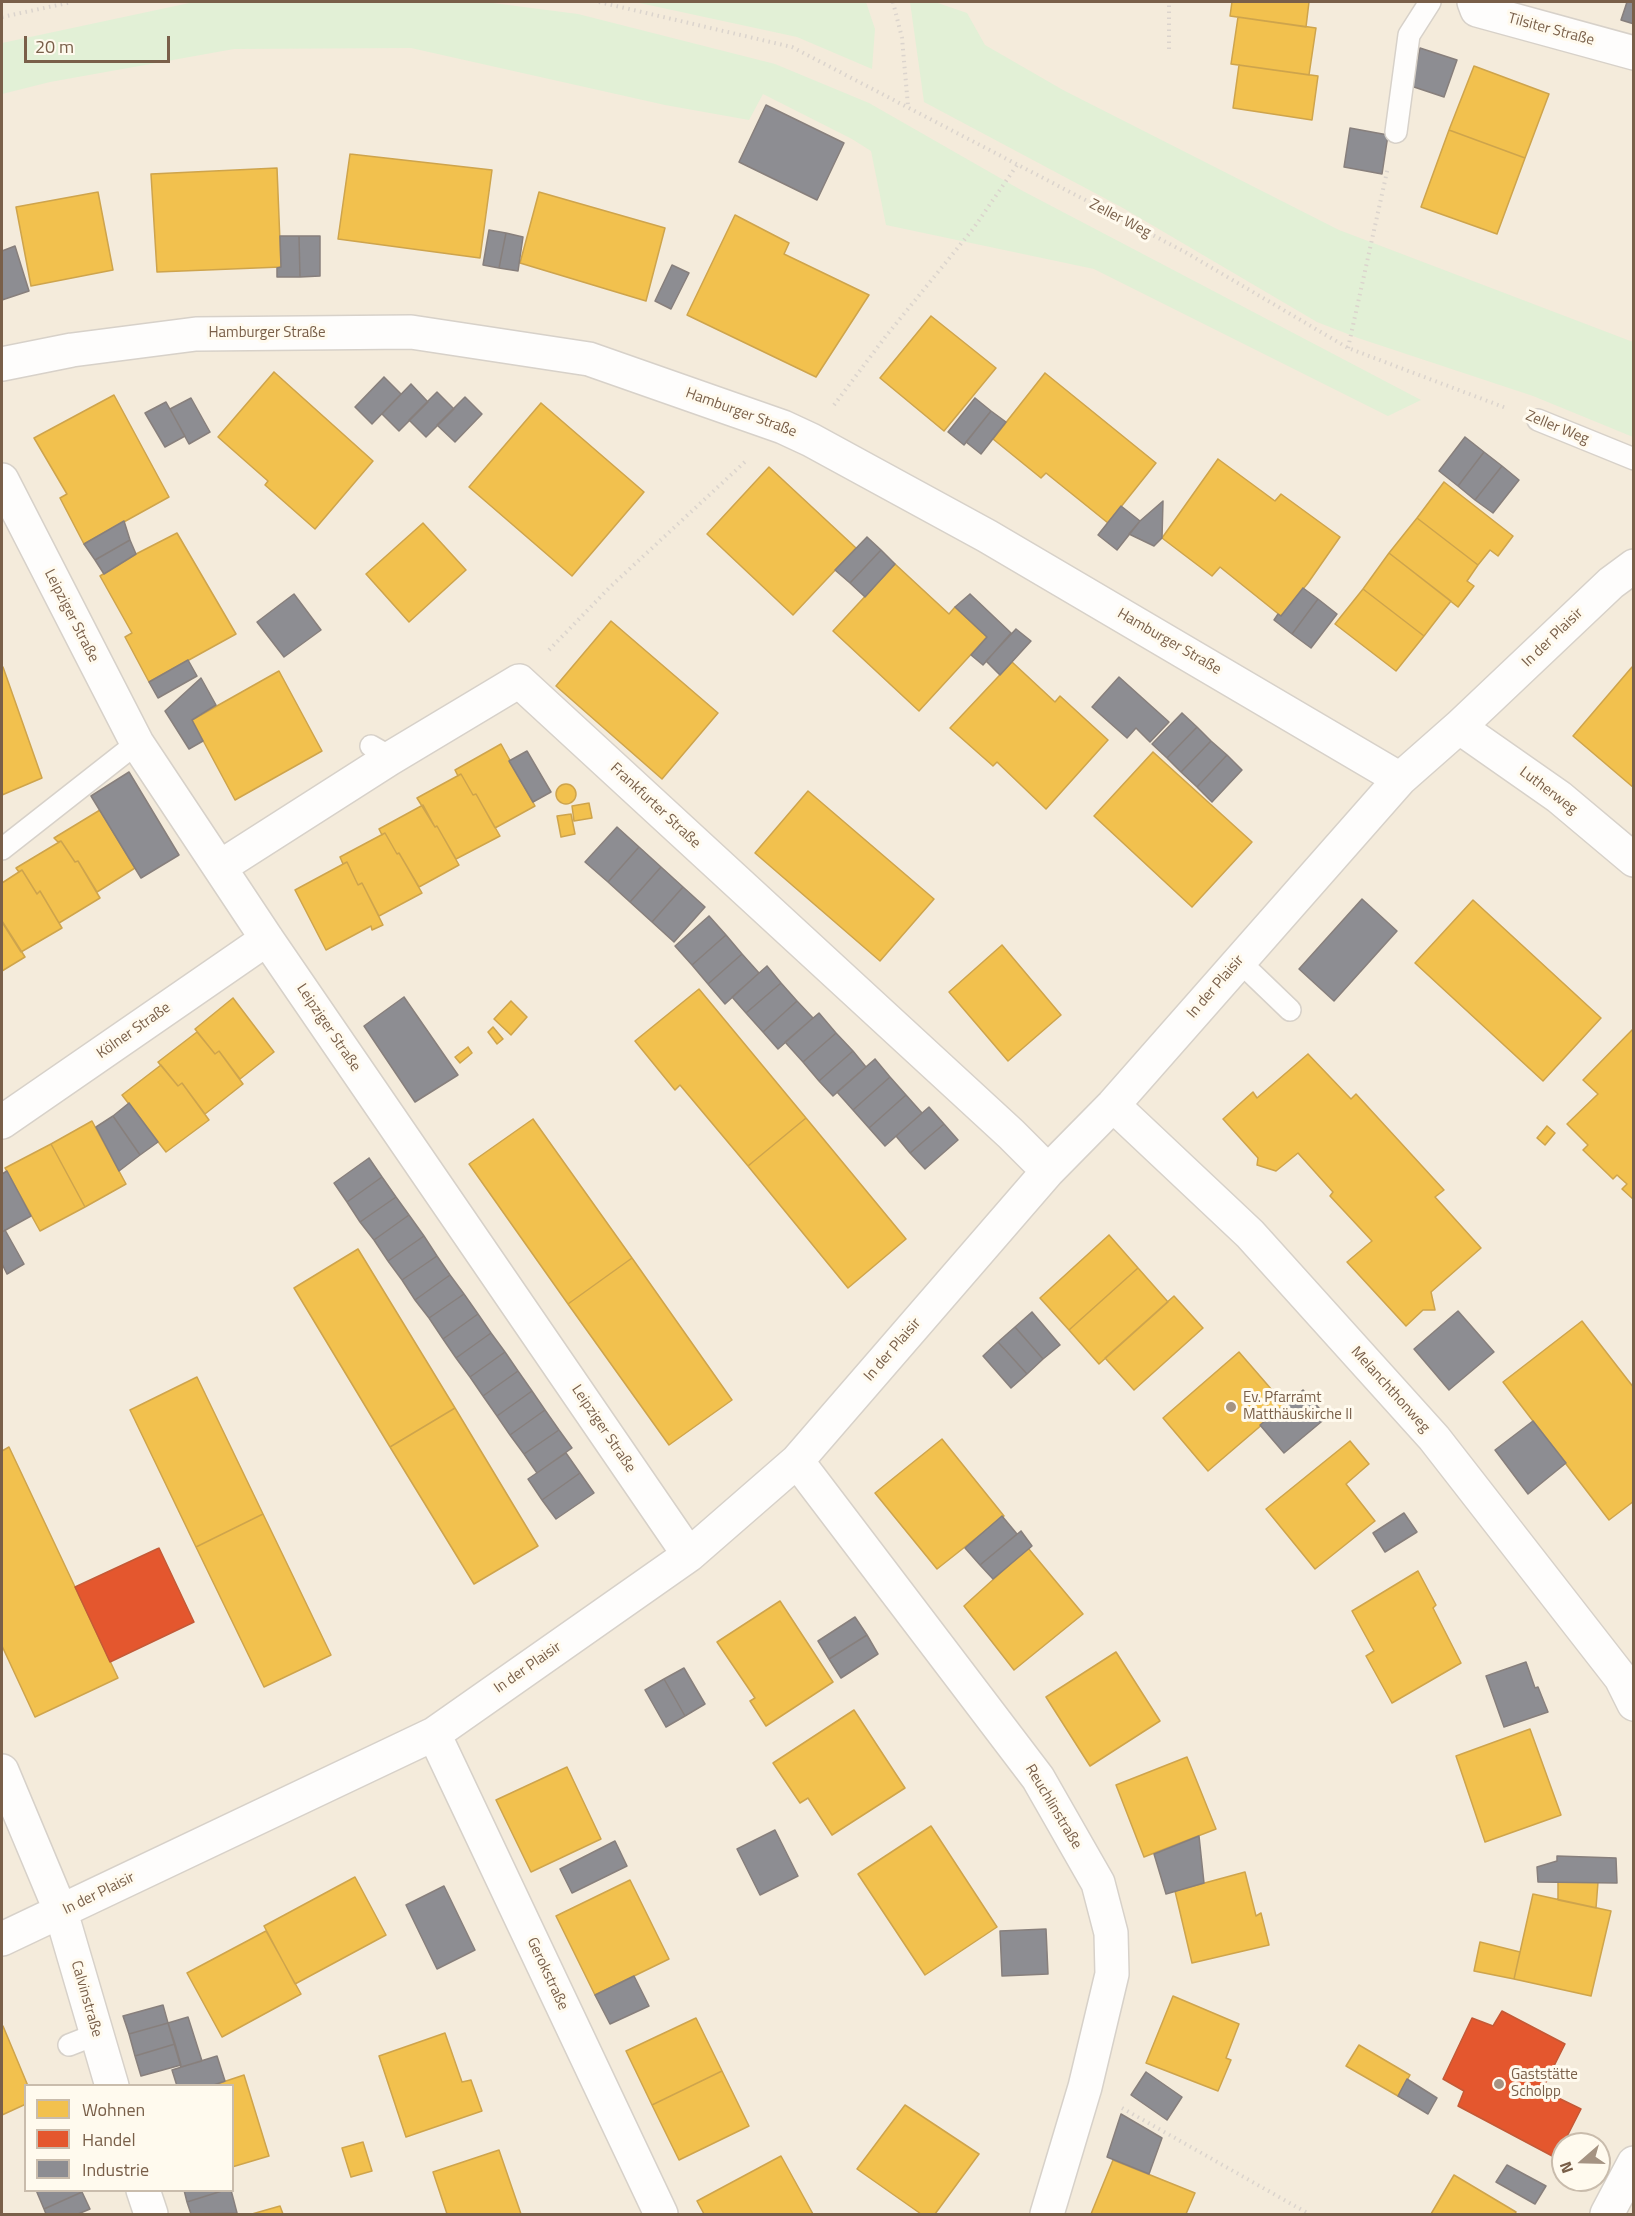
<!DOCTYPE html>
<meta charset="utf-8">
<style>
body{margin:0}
#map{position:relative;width:1635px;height:2216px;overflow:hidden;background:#f8f4eb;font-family:"Titillium Web",sans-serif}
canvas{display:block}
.frame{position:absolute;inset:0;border:3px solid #795f49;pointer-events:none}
.legend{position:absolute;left:24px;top:2084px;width:210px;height:108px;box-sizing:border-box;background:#fffaee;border:2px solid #c9bcac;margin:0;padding:8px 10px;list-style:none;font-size:18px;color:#795f49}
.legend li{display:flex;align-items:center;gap:12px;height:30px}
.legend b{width:30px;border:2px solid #c9bcac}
.north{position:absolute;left:1551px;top:2132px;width:60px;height:60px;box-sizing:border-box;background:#fffaee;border:2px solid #c9bcac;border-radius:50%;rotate:250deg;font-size:16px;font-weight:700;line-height:24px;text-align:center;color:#795f49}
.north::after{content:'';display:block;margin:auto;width:21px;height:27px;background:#a59382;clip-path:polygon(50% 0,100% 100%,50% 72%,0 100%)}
.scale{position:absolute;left:24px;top:36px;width:146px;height:27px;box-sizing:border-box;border:3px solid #795f49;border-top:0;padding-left:8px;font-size:18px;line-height:21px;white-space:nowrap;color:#795f49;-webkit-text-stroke:4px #fffaee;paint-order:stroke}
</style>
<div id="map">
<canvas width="1635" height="2216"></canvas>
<div class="frame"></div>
<ul class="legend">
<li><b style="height:16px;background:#f2c14e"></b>Wohnen</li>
<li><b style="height:16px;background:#e4572e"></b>Handel</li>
<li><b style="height:16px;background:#8d8d92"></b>Industrie</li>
</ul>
<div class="north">N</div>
<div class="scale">20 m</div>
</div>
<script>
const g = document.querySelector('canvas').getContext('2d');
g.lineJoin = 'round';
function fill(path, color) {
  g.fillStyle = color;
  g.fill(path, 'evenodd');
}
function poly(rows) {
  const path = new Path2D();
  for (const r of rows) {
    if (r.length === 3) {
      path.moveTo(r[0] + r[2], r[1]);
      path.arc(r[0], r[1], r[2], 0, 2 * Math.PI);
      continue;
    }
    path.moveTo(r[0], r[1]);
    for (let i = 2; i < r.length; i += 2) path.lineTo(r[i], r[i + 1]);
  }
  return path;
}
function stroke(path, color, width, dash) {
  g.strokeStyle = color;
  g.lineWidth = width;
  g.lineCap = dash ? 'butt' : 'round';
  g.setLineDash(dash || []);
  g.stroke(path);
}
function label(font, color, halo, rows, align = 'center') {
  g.font = font + ' "Titillium Web",sans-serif';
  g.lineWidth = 6;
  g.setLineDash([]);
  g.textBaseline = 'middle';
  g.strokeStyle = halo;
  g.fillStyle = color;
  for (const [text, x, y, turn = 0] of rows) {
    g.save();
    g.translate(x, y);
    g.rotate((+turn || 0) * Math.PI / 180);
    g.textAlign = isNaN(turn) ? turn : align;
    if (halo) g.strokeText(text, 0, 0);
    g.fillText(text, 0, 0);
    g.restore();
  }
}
fill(poly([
 [2,2,1633,2,1633,2214,2,2214],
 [26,2086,232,2086,232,2190,26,2190],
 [1563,2144,1599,2144,1599,2180,1563,2180]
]), '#f4ebdb');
fill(poly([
 [194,2,485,2,578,14,775,64,869,103,1021,190,1421,400,1388,416,1094,269,886,225,871,151,852,139,763,94,749,120,665,105,411,48,234,49,50,82,2,94,2,43],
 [635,2,866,2,875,29,872,69,797,37],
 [910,2,935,2,967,13,985,45,1063,90,1339,230,1633,342,1633,437,1533,396,1358,338,1317,322,1123,208,924,102]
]), '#e2f0d6');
const homes = poly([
 [1232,2,1309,2,1306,27,1230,16,1232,2],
 [1238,17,1316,28,1309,75,1231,64,1238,17],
 [1239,65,1318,76,1312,120,1233,108,1239,65],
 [1474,66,1549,94,1525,158,1449,130,1474,66],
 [1449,130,1525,158,1497,234,1421,207,1449,130],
 [350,154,492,170,480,258,338,239,350,154],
 [277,168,281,267,157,272,151,174,277,168],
 [98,192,113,270,31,286,16,207,98,192],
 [539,192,665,228,646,301,520,263,539,192],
 [735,215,789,243,784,254,869,295,816,377,687,315,735,215],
 [931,316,996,368,944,431,880,378,931,316],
 [274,372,373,461,315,529,265,485,268,481,218,437,274,372],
 [1045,373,1156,463,1108,523,1046,473,1041,478,993,439,1045,373],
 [114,395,169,497,84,544,60,498,67,494,34,438,114,395],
 [541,403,644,492,572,576,469,487,541,403],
 [1218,459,1275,501,1281,494,1340,537,1308,583,1281,616,1220,567,1212,576,1162,538,1218,459],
 [769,467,856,548,793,615,707,534,769,467],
 [1444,482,1513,536,1498,556,1490,550,1478,565,1417,518,1444,482],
 [1417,518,1478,565,1467,581,1474,586,1458,607,1389,553,1417,518],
 [423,523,466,570,409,622,366,574,423,523],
 [177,533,236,634,149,682,125,637,132,633,100,576,136,554,177,533],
 [1389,553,1451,601,1424,636,1363,589,1389,553],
 [895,564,949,614,955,607,987,637,919,711,833,631,895,564],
 [1363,589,1424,636,1396,671,1335,624,1363,589],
 [611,621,718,713,662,779,556,686,611,621],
 [1012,662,1055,702,1060,696,1108,740,1046,809,997,762,993,766,950,728,1012,662],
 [3,667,42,778,2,795,2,668,3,667],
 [1632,667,1634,668,1634,788,1573,736,1632,667],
 [279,671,322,751,235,800,192,720,279,671],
 [501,744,535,806,495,828,476,794,473,795,461,774,458,776,455,770,501,744],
 [1153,752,1252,842,1192,907,1094,816,1153,752],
 [461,774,473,795,476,794,500,836,456,859,437,826,435,827,417,798,461,774],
 [566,794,10],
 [808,791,934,899,880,961,755,853,808,791],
 [589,803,592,818,574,821,572,806,589,803],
 [423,805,435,827,437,826,459,865,419,887,399,853,397,854,385,833,382,835,379,829,423,805],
 [100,810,135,868,97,892,78,861,75,862,61,841,58,842,54,838,100,810],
 [571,814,575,834,561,837,557,816,571,814],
 [385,833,397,854,399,853,422,893,379,916,362,883,358,885,347,862,343,864,340,857,385,833],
 [61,841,75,862,78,861,100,898,59,923,40,891,37,894,22,870,19,872,16,868,61,841],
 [347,862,358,885,362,883,383,925,372,930,371,926,326,950,295,890,347,862],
 [22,870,37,894,40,891,62,928,21,952,2,922,2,883,22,870],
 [1473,900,1601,1018,1543,1081,1415,963,1473,900],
 [2,921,25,957,2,971,2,921],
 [1002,945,1061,1015,1008,1061,949,992,1002,945],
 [699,989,806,1118,748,1166,680,1085,675,1090,635,1041,699,989],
 [233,998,274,1052,240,1079,219,1051,215,1054,195,1029,233,998],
 [511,1001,527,1017,511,1035,494,1019,511,1001],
 [493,1027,503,1039,497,1044,488,1032,493,1027],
 [1634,1028,1634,1200,1622,1189,1627,1184,1617,1175,1613,1179,1583,1150,1588,1145,1567,1124,1598,1094,1583,1080,1634,1028],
 [197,1032,215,1054,219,1051,243,1084,205,1114,182,1083,178,1086,158,1062,197,1032],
 [468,1047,472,1053,460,1063,455,1057,468,1047],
 [1308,1054,1351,1099,1356,1094,1444,1190,1435,1197,1481,1248,1431,1292,1435,1310,1423,1310,1406,1326,1347,1262,1372,1241,1330,1196,1333,1192,1298,1153,1276,1171,1257,1165,1258,1158,1223,1119,1253,1092,1257,1098,1308,1054],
 [161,1065,178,1086,182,1083,209,1120,166,1152,122,1095,161,1065],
 [806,1118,906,1239,848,1288,748,1166,806,1118],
 [533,1119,632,1258,568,1304,469,1164,533,1119],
 [92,1121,126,1184,85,1207,51,1144,92,1121],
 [1547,1126,1555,1133,1545,1145,1537,1138,1547,1126],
 [51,1144,85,1207,40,1231,5,1168,51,1144],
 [1109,1235,1138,1268,1069,1330,1040,1298,1109,1235],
 [358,1249,455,1408,390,1447,294,1288,358,1249],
 [632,1258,732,1400,669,1445,568,1304,632,1258],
 [1138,1268,1168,1302,1099,1364,1069,1330,1138,1268],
 [1174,1296,1203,1328,1134,1390,1105,1358,1174,1296],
 [1582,1321,1634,1388,1634,1501,1609,1520,1503,1382,1582,1321],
 [1239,1352,1285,1405,1208,1471,1163,1418,1239,1352],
 [197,1377,263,1514,196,1547,130,1410,197,1377],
 [455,1408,538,1546,474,1584,390,1447,455,1408],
 [942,1439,1004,1516,937,1569,875,1493,942,1439],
 [1350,1441,1369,1464,1346,1484,1375,1521,1315,1569,1266,1509,1350,1441],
 [9,1447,118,1678,35,1717,2,1646,2,1451,9,1447],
 [263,1514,331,1655,264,1687,196,1547,263,1514],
 [1028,1548,1083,1614,1014,1670,964,1606,1028,1548],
 [1418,1571,1436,1605,1433,1608,1461,1663,1392,1703,1366,1656,1374,1651,1352,1611,1418,1571],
 [780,1601,833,1682,766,1726,750,1701,755,1698,717,1642,780,1601],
 [1116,1652,1160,1721,1090,1766,1046,1697,1116,1652],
 [854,1710,905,1788,832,1835,808,1798,800,1803,773,1763,854,1710],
 [1530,1729,1561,1815,1485,1842,1456,1756,1530,1729],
 [1187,1757,1216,1829,1144,1857,1116,1785,1187,1757],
 [567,1767,601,1839,531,1872,496,1800,567,1767],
 [931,1826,997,1927,925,1975,858,1874,931,1826],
 [1245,1872,1256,1916,1261,1913,1269,1945,1192,1963,1175,1891,1245,1872],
 [355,1877,386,1935,295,1984,264,1926,355,1877],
 [630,1880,669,1959,595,1995,556,1916,630,1880],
 [1558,1882,1598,1882,1596,1908,1558,1900,1558,1882],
 [1533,1894,1611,1911,1591,1996,1514,1979,1533,1894],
 [266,1931,301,1994,222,2037,187,1973,266,1931],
 [1480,1942,1520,1952,1514,1979,1474,1971,1480,1942],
 [1173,1996,1239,2024,1226,2058,1231,2060,1218,2091,1146,2063,1173,1996],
 [696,2018,722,2071,652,2105,626,2051,696,2018],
 [3,2026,28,2086,26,2086,26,2104,2,2115,2,2027,3,2026],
 [445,2033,462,2082,471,2080,482,2111,406,2137,379,2056,445,2033],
 [1359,2045,1410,2075,1398,2096,1346,2066,1359,2045],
 [722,2071,749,2126,679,2160,652,2105,722,2071],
 [244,2075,269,2156,232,2167,232,2086,211,2086,244,2075],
 [905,2105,979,2154,935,2214,921,2214,857,2169,905,2105],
 [363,2142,372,2171,351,2177,342,2148,363,2142],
 [499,2150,521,2214,447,2214,433,2172,499,2150],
 [781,2156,813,2214,704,2214,697,2201,781,2156],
 [1113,2160,1195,2193,1186,2214,1091,2214,1113,2160],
 [1454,2175,1516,2212,1515,2214,1431,2214,1454,2175],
 [280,2206,283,2214,252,2214,280,2206]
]);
fill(homes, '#f2c14e');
stroke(homes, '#cea44c', 1.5);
const shops = poly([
 [159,1548,194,1622,110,1662,75,1587,159,1548],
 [1502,2011,1565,2044,1542,2090,1581,2109,1556,2158,1458,2106,1464,2091,1443,2079,1472,2018,1493,2026,1502,2011]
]);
fill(shops, '#e4572e');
stroke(shops, '#c45936', 1.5);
const industry = poly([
 [1627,2,1634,2,1634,24,1621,20,1627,2],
 [1420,48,1457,60,1444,97,1411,86,1420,48],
 [766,105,844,143,817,200,739,162,766,105],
 [1350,128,1388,135,1382,174,1344,167,1350,128],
 [489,230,506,233,499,268,483,265,489,230],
 [506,233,523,237,518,271,499,268,506,233],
 [280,236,299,236,300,277,277,277,277,268,281,267,280,236],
 [299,236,320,236,320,276,300,277,299,236],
 [15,246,29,291,2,300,2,251,15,246],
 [672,265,689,273,671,309,655,301,672,265],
 [384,377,401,394,372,424,355,407,384,377],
 [411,384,428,402,399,431,382,414,411,384],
 [437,392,454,409,426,437,409,420,437,392],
 [465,397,482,414,455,442,437,425,465,397],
 [191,398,210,432,189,444,170,409,191,398],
 [975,398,991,411,964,445,948,432,975,398],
 [166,402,185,436,165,447,145,413,166,402],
 [991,411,1006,422,981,454,966,442,991,411],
 [1465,437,1484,452,1458,486,1439,471,1465,437],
 [1484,452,1502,466,1475,500,1458,486,1484,452],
 [1502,466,1519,480,1493,513,1475,500,1502,466],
 [1163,501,1162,538,1154,546,1129,534,1140,521,1163,501],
 [1121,506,1140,521,1117,550,1098,535,1121,506],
 [124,521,130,540,95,560,84,544,124,521],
 [867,537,881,550,850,583,835,570,867,537],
 [130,540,136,554,104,574,95,560,130,540],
 [881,550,895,564,865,597,850,583,881,550],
 [1303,588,1318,599,1292,634,1274,620,1278,614,1281,616,1303,588],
 [294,594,321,630,284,657,257,622,294,594],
 [970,594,1011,633,983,665,971,655,987,637,955,607,970,594],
 [1318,599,1337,614,1311,648,1292,634,1318,599],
 [1016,629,1031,641,1000,675,986,661,1016,629],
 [188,660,197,676,158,698,149,682,188,660],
 [1119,677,1169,722,1150,742,1136,728,1127,738,1092,707,1119,677],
 [201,678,216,705,192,720,203,741,189,749,165,711,201,678],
 [1182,713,1197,727,1167,758,1152,744,1182,713],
 [1197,727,1211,741,1181,772,1167,758,1197,727],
 [1211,741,1227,755,1197,787,1181,772,1211,741],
 [527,751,551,792,533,802,509,761,527,751],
 [1227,755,1242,770,1212,802,1197,787,1227,755],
 [129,772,179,855,141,878,91,796,129,772],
 [617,827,639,847,608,882,585,862,617,827],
 [639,847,661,867,630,902,608,882,639,847],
 [661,867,683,887,652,922,630,902,661,867],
 [683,887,705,907,674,942,652,922,683,887],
 [1362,899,1397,931,1334,1001,1299,969,1362,899],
 [709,916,726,935,692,965,675,946,709,916],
 [726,935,742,954,708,984,692,965,726,935],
 [742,954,759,973,725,1004,708,984,742,954],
 [767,966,781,983,746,1013,732,997,767,966],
 [781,983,797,1001,763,1032,746,1013,781,983],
 [404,997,458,1075,415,1102,364,1026,404,997],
 [797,1001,813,1018,778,1049,763,1032,797,1001],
 [819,1013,836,1033,803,1062,785,1042,819,1013],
 [836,1033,853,1051,819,1081,803,1062,836,1033],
 [853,1051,866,1067,833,1096,819,1081,853,1051],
 [875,1059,890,1077,853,1110,837,1092,875,1059],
 [890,1077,906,1095,869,1128,853,1110,890,1077],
 [906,1095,922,1113,885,1146,869,1128,906,1095],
 [129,1103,158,1142,140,1155,113,1116,129,1103],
 [929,1107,944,1124,910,1153,896,1136,929,1107],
 [113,1116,140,1155,119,1171,96,1127,113,1116],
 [944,1124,958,1140,925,1169,910,1153,944,1124],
 [369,1158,382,1177,347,1202,334,1183,369,1158],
 [7,1171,31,1216,2,1232,2,1174,7,1171],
 [382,1177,396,1197,360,1222,347,1202,382,1177],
 [396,1197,409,1215,374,1240,360,1222,396,1197],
 [409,1215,424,1236,388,1261,374,1240,409,1215],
 [5,1230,24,1264,7,1274,2,1264,2,1232,5,1230],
 [424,1236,437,1256,402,1280,388,1261,424,1236],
 [437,1256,450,1275,415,1300,402,1280,437,1256],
 [450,1275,464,1294,429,1318,415,1300,450,1275],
 [464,1294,478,1314,443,1339,429,1318,464,1294],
 [1458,1311,1494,1352,1449,1390,1414,1349,1458,1311],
 [1032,1312,1060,1345,1043,1359,1015,1327,1032,1312],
 [478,1314,491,1333,456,1358,443,1339,478,1314],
 [1015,1327,1043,1359,1027,1374,998,1342,1015,1327],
 [491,1333,505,1352,470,1377,456,1358,491,1333],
 [998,1342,1027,1374,1011,1388,983,1356,998,1342],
 [505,1352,518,1371,483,1396,470,1377,505,1352],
 [518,1371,532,1391,497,1416,483,1396,518,1371],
 [1303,1390,1327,1417,1284,1453,1260,1425,1303,1390],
 [532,1391,545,1410,510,1435,497,1416,532,1391],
 [545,1410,559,1430,524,1454,510,1435,545,1410],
 [1533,1421,1566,1463,1528,1494,1495,1450,1533,1421],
 [559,1430,572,1448,537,1473,524,1454,559,1430],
 [566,1453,580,1473,542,1500,528,1479,566,1453],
 [580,1473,594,1493,556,1519,542,1500,580,1473],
 [1404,1513,1417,1532,1385,1552,1373,1533,1404,1513],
 [1002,1516,1017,1534,980,1565,965,1548,1002,1516],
 [1021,1531,1032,1546,993,1579,980,1565,1021,1531],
 [855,1617,867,1635,829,1659,818,1641,855,1617],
 [867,1635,878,1654,841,1678,829,1659,867,1635],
 [1526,1662,1535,1688,1538,1687,1548,1712,1504,1727,1486,1676,1526,1662],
 [684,1668,705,1704,685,1716,664,1679,684,1668],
 [664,1679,685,1716,666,1727,645,1690,664,1679],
 [775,1830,798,1876,760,1895,737,1849,775,1830],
 [1199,1836,1204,1883,1166,1894,1154,1854,1199,1836],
 [615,1841,627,1866,572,1893,560,1869,615,1841],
 [1557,1856,1616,1858,1617,1883,1538,1882,1537,1867,1557,1861,1557,1856],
 [444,1886,475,1950,437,1969,406,1905,444,1886],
 [1046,1929,1048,1974,1002,1976,1000,1931,1046,1929],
 [634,1976,649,2006,610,2024,595,1995,634,1976],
 [163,2005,168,2023,129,2034,123,2016,163,2005],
 [188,2017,202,2061,181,2067,168,2023,188,2017],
 [168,2023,175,2044,135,2056,129,2034,168,2023],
 [175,2044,181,2065,141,2076,135,2056,175,2044],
 [217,2056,225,2081,211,2086,177,2086,172,2070,217,2056],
 [1146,2072,1182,2097,1167,2120,1131,2095,1146,2072],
 [1407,2079,1437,2098,1428,2114,1398,2096,1407,2079],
 [1121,2114,1162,2138,1149,2174,1107,2157,1121,2114],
 [1507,2165,1546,2186,1535,2204,1496,2182,1507,2165],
 [36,2190,81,2190,82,2192,44,2209,36,2190],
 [184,2190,225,2190,187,2202,184,2190],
 [225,2190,231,2190,237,2213,191,2214,187,2202,225,2190],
 [82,2192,90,2209,78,2214,46,2214,44,2209,82,2192]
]);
fill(industry, '#8d8d92');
stroke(industry, '#877f7c', 1.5);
const service = poly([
 [1396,132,1409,35,1430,2],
 [1538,420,1634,459],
 [371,746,392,758],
 [2,849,137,743],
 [1239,961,1290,1010],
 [69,2045,97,2034]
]);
const minor = poly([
 [1474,2,1477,10,1634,53],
 [2,364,72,350,196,334,411,332,589,359,783,427,811,440,987,536,1400,779],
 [2,480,137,743,267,939,689,1555],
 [1459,727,1559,797,1634,860],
 [220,867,389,759,519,681,1011,1134,1048,1171],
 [1113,1105,1250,1234,1434,1438,1621,1678,1634,1704],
 [2,1122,267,939],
 [797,1461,1038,1778,1098,1883,1111,1933,1112,1974,1085,2087,1047,2214],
 [434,1734,661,2214],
 [2,1771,61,1912,112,2086],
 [2,1939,434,1734,689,1555,797,1461,1048,1171,1113,1105,1400,779,1459,727,1611,583,1634,566],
 [143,2190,151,2214],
 [1607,2214,1634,2163]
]);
stroke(service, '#d7d1c9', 24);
stroke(minor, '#d7d1c9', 36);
stroke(poly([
 [599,2,792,47,1185,252,1348,348,1506,408],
 [893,2,902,38,908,106],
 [2,17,72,2],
 [1169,49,1169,2],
 [1348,348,1388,167],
 [834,405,886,336,973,229,1017,165],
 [549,650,610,587,747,460],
 [1122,2108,1309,2214]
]), '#dbd4cd', 4, [1.5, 4.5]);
stroke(service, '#fefdfc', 21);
stroke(minor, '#fefdfc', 33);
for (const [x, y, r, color] of [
 [1231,1407,6,"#a59382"],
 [1499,2084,6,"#a59382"]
]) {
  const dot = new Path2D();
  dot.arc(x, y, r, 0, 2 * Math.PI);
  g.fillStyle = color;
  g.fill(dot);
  stroke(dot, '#fffaee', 2);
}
label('15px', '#795f49', '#fffaee', [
 ["Tilsiter Straße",1551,30,15],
 ["Zeller Weg",1120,219,27],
 ["Hamburger Straße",267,333],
 ["Hamburger Straße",741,413,20],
 ["Zeller Weg",1557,428,22],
 ["Leipziger Straße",71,616,63],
 ["In der Plaisir",1553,638,-44],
 ["Hamburger Straße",1169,642,30],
 ["Lutherweg",1548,791,37],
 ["Frankfurter Straße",655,806,43],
 ["In der Plaisir",1216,987,-49],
 ["Leipziger Straße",328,1028,56],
 ["Kölner Straße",134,1031,-35],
 ["In der Plaisir",893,1350,-49],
 ["Melanchthonweg",1390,1390,48],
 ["Leipziger Straße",603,1429,56],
 ["In der Plaisir",528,1668,-35],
 ["Reuchlinstraße",1053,1807,59],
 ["In der Plaisir",99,1894,-26],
 ["Gerokstraße",547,1974,65],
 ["Calvinstraße",86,1999,74]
]);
label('15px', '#795f49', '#fffaee', [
 ["Ev. Pfarramt",1243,1398],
 ["Matthäuskirche II",1243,1415],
 ["Gaststätte",1511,2075],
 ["Scholpp",1511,2092]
], 'left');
</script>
